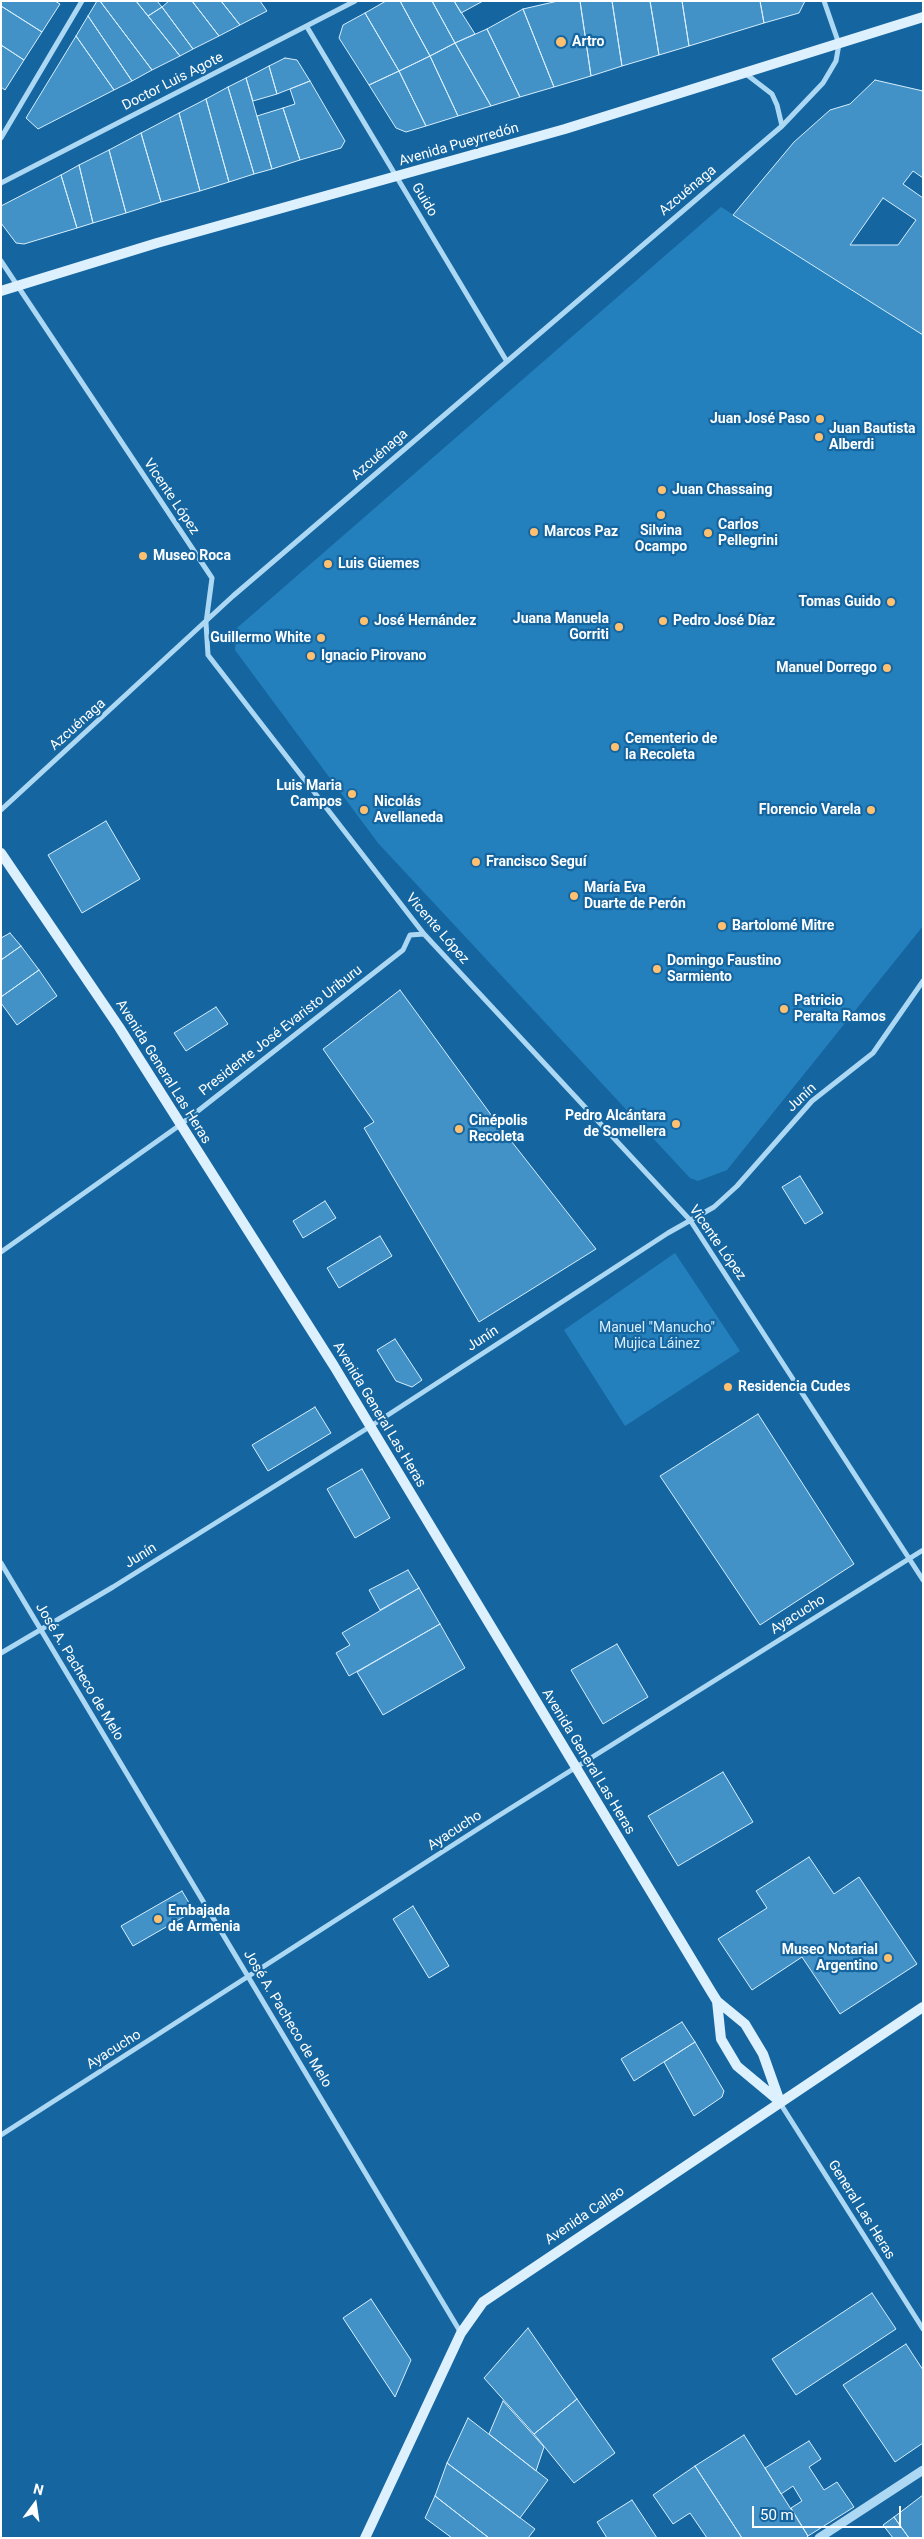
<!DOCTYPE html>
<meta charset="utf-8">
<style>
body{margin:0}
#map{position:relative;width:924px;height:2539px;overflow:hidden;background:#1566a0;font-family:Roboto,sans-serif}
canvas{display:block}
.frame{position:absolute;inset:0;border:2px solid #fff;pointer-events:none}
.north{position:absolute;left:10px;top:2479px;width:50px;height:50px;-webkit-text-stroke:4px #1566a0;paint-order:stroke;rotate:14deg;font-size:14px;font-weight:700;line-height:20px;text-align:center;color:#fff}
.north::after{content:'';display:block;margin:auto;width:18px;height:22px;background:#fff;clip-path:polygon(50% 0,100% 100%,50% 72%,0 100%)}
.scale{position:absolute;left:752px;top:2506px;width:149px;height:22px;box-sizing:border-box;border:2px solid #fff;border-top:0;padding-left:6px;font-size:15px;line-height:18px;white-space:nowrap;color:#fff;-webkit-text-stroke:4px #1566a0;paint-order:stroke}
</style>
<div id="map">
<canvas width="924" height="2539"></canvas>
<div class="frame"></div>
<div class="north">N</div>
<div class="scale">50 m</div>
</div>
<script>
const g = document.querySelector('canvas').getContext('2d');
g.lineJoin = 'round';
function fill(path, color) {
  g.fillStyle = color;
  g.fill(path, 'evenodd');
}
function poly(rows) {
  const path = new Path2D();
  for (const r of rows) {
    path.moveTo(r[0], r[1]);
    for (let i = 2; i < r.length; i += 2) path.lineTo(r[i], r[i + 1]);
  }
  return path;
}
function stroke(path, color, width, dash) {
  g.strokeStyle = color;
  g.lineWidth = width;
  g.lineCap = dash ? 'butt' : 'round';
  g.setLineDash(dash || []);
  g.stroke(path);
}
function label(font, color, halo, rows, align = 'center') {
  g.font = font + ' Roboto,sans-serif';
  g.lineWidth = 4.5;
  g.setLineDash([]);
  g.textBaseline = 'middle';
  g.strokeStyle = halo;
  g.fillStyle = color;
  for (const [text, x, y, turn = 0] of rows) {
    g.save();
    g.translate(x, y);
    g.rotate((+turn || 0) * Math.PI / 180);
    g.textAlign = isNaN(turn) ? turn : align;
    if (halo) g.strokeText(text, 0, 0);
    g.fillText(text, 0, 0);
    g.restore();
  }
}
fill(poly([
 [721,207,923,335,923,926,727,1170,698,1181,690,1178,378,843,235,650,237,628],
 [675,1253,740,1351,625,1426,564,1330]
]), '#2480bc');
const building = poly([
 [1,1,55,1,60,4,42,32,1,6,1,1],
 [97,1,100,1,152,70,132,81,88,16,97,1],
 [100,1,136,1,180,56,152,70,100,1],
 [136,1,157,1,162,7,148,16,136,1],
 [169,1,192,1,219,36,193,49,162,7,169,1],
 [192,1,221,1,240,25,219,36,192,1],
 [221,1,260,1,267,11,240,25,221,1],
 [386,1,400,1,430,56,399,71,365,13,386,1],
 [400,1,432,1,455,43,430,56,400,1],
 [432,1,454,1,475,34,455,43,432,1],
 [454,1,483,1,461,13,454,1],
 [558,1,580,1,591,76,554,87,523,9,558,1],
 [580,1,612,1,622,66,591,76,580,1],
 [612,1,650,1,659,55,622,66,612,1],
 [650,1,682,1,689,46,659,55,650,1],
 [682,1,760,1,764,23,689,46,682,1],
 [760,1,805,1,799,13,764,23,760,1],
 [1,6,42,32,24,60,1,45,1,6],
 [162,7,193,49,180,56,148,16,162,7],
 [523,9,554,87,520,97,487,29,523,9],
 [365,13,399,71,369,85,339,38,343,25,365,13],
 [88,16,132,81,114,90,76,36,88,16],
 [487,29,520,97,491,106,455,43,487,29],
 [76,36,114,90,38,129,26,118,76,36],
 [455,43,491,106,458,116,430,56,455,43],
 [1,45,24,60,5,90,1,87,1,45],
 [430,56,458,116,426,126,399,71,430,56],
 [285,58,297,60,310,81,277,94,269,66,285,58],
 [269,66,277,94,253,101,246,78,269,66],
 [399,71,426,126,406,132,396,128,369,85,399,71],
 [246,78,272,169,254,174,228,87,246,78],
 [875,80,923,91,923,178,913,171,903,184,923,198,923,335,733,215,794,142,830,110,850,104,875,80],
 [883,198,916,220,898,245,850,245,883,198],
 [310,81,345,141,341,148,300,160,283,108,295,104,290,89,310,81],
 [228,87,254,174,229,182,206,99,228,87],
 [206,99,229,182,200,191,179,113,206,99],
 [283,108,300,160,272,169,257,116,283,108],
 [179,113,200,191,161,202,141,133,179,113],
 [141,133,161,202,126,213,109,150,141,133],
 [109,150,126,213,93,223,79,165,109,150],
 [79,165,93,223,77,228,61,175,79,165],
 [61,175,77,228,24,244,16,243,1,223,1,206,61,175],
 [106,821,140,879,82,913,48,855,106,821],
 [10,933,21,946,1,960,1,938,10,933],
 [21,946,39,970,1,997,1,960,21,946],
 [39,970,57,996,17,1025,1,1003,1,997,39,970],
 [400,990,497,1123,596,1249,479,1322,364,1128,374,1122,323,1049,400,990],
 [216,1007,228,1024,186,1051,174,1033,216,1007],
 [800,1176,823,1213,805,1224,782,1187,800,1176],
 [325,1201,336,1218,303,1238,293,1221,325,1201],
 [380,1236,392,1256,339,1288,327,1268,380,1236],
 [395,1339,422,1380,412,1387,396,1381,377,1350,395,1339],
 [315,1407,331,1433,268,1471,252,1445,315,1407],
 [758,1414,854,1564,760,1625,660,1476,758,1414],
 [362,1469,390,1518,355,1538,327,1489,362,1469],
 [408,1570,419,1588,380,1610,369,1590,408,1570],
 [419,1588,440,1624,349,1676,336,1653,350,1645,342,1633,419,1588],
 [440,1624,465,1668,383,1715,357,1672,440,1624],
 [617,1644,648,1697,603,1724,571,1670,617,1644],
 [723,1772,753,1822,678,1866,648,1816,723,1772],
 [809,1857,834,1894,859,1877,917,1964,840,2014,802,1957,752,1990,718,1939,767,1908,756,1891,809,1857],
 [182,1891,194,1911,133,1946,121,1926,182,1891],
 [413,1906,449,1966,429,1978,393,1919,413,1906],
 [682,2022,695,2042,634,2081,621,2059,682,2022],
 [695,2042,724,2091,722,2097,694,2116,664,2062,695,2042],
 [872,2293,896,2329,796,2395,772,2359,872,2293],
 [371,2299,411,2360,395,2397,343,2318,371,2299],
 [528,2328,577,2399,534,2434,484,2378,528,2328],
 [906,2344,923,2370,923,2443,895,2462,843,2385,906,2344],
 [577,2399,615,2453,574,2483,534,2434,577,2399],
 [503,2401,544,2447,536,2471,489,2434,503,2401],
 [468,2418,548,2480,520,2518,447,2463,468,2418],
 [744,2435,808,2536,806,2538,742,2538,695,2466,744,2435],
 [809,2441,821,2459,809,2467,824,2490,837,2482,854,2507,808,2536,791,2508,802,2501,793,2486,781,2494,765,2468,809,2441],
 [447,2463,535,2529,528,2538,489,2538,435,2496,447,2463],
 [695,2466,742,2538,707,2538,690,2513,673,2524,653,2495,695,2466],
 [923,2495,923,2538,909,2538,894,2517,923,2495],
 [435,2496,489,2538,452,2538,425,2518,435,2496],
 [632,2500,657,2538,607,2538,597,2522,632,2500],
 [894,2517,909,2538,893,2538,883,2525,894,2517]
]);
fill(building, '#4291c7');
stroke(building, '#d6eefd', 1);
stroke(poly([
 [307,27,506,360],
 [746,74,772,94,777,105,782,126],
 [1,138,82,1],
 [1,183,355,1],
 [1,261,212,578,206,623,208,655,424,934,690,1220,923,1580],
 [1,810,233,596,782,126,823,83,836,61,839,44,824,1],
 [1,1252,180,1125,403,950,410,935,424,934],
 [1,1563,461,2333],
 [1,1653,113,1587,371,1426,668,1233,714,1207,737,1186,812,1101,873,1053,923,981],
 [780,2103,923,2329],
 [1,2135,495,1818,923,1550]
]), '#add8f4', 5);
stroke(poly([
 [819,2538,923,2470]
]), '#add8f4', 9);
stroke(poly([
 [1,291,157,243,565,129,923,17],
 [1,853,119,1027,334,1366,712,1993,717,2001,745,2024,763,2054,780,2102],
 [717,2001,721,2039,737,2066,779,2101],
 [365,2538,461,2333,483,2302,923,2007]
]), '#ddf0fd', 10);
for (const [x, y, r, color] of [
 [561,42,6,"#ffc070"],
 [820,419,5,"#ffc070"],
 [819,437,5,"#ffc070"],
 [662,490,5,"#ffc070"],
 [661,515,5,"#ffc070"],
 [534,532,5,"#ffc070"],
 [708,533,5,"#ffc070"],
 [143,556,5,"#ffc070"],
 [328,564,5,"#ffc070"],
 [891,602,5,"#ffc070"],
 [364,621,5,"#ffc070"],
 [663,621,5,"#ffc070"],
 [619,627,5,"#ffc070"],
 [321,638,5,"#ffc070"],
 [311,656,5,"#ffc070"],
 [887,668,5,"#ffc070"],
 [615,747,5,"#ffc070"],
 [352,794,5,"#ffc070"],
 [364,810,5,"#ffc070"],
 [871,810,5,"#ffc070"],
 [476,862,5,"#ffc070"],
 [574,896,5,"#ffc070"],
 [722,926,5,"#ffc070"],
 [657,969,5,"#ffc070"],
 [784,1009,5,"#ffc070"],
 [676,1124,5,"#ffc070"],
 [459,1129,5,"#ffc070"],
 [728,1387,5,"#ffc070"],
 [158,1919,5,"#ffc070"],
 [888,1958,5,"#ffc070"]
]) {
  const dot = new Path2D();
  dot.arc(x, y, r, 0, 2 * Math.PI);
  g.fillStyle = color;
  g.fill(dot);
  stroke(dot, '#1566a0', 2);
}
label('bold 14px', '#fff', '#1566a0', [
 ["Artro",572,42],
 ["Juan José Paso",810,419,"right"],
 ["Juan Bautista",829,429],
 ["Alberdi",829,445],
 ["Juan Chassaing",672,490],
 ["Carlos",718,525],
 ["Pellegrini",718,541],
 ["Silvina",661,531,"center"],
 ["Ocampo",661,547,"center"],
 ["Marcos Paz",544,532],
 ["Museo Roca",153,556],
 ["Luis Güemes",338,564],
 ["Tomas Guido",881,602,"right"],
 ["Juana Manuela",609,619,"right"],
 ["Gorriti",609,635,"right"],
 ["José Hernández",374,621],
 ["Pedro José Díaz",673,621],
 ["Guillermo White",311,638,"right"],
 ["Ignacio Pirovano",321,656],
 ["Manuel Dorrego",877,668,"right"],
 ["Cementerio de",625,739],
 ["la Recoleta",625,755],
 ["Luis Maria",342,786,"right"],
 ["Campos",342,802,"right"],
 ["Nicolás",374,802],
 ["Avellaneda",374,818],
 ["Florencio Varela",861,810,"right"],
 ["Francisco Seguí",486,862],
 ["María Eva",584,888],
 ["Duarte de Perón",584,904],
 ["Bartolomé Mitre",732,926],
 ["Domingo Faustino",667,961],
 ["Sarmiento",667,977],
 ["Patricio",794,1001],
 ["Peralta Ramos",794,1017],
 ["Pedro Alcántara",666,1116,"right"],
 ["de Somellera",666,1132,"right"],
 ["Cinépolis",469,1121],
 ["Recoleta",469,1137],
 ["Residencia Cudes",738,1387],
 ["Embajada",168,1911],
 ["de Armenia",168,1927],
 ["Museo Notarial",878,1950,"right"],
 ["Argentino",878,1966,"right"]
], 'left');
label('14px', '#fff', '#1566a0', [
 ["Doctor Luis Agote",173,82,-27],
 ["Avenida Pueyrredón",459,145,-16],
 ["Azcuénaga",688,191,-40],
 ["Guido",424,200,59],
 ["Azcuénaga",380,455,-41],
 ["Vicente López",171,497,56],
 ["Azcuénaga",78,725,-42],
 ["Vicente López",437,929,49],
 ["Presidente José Evaristo Uriburu",281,1031,-38],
 ["Avenida General Las Heras",163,1072,58],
 ["Junín",802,1098,-43],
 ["Vicente López",717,1243,55],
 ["Junín",483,1339,-33],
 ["Avenida General Las Heras",379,1415,59],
 ["Junín",141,1556,-32],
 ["Ayacucho",798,1615,-32],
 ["José A. Pacheco de Melo",79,1672,59],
 ["Avenida General Las Heras",588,1762,59],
 ["Ayacucho",455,1831,-33],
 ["José A. Pacheco de Melo",287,2019,59],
 ["Ayacucho",114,2050,-32],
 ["General Las Heras",861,2210,58],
 ["Avenida Callao",585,2216,-34]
]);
label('14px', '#d6eefd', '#1566a0', [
 ["Manuel \"Manucho\"",657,1328],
 ["Mujica Láinez",657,1344]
]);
</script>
